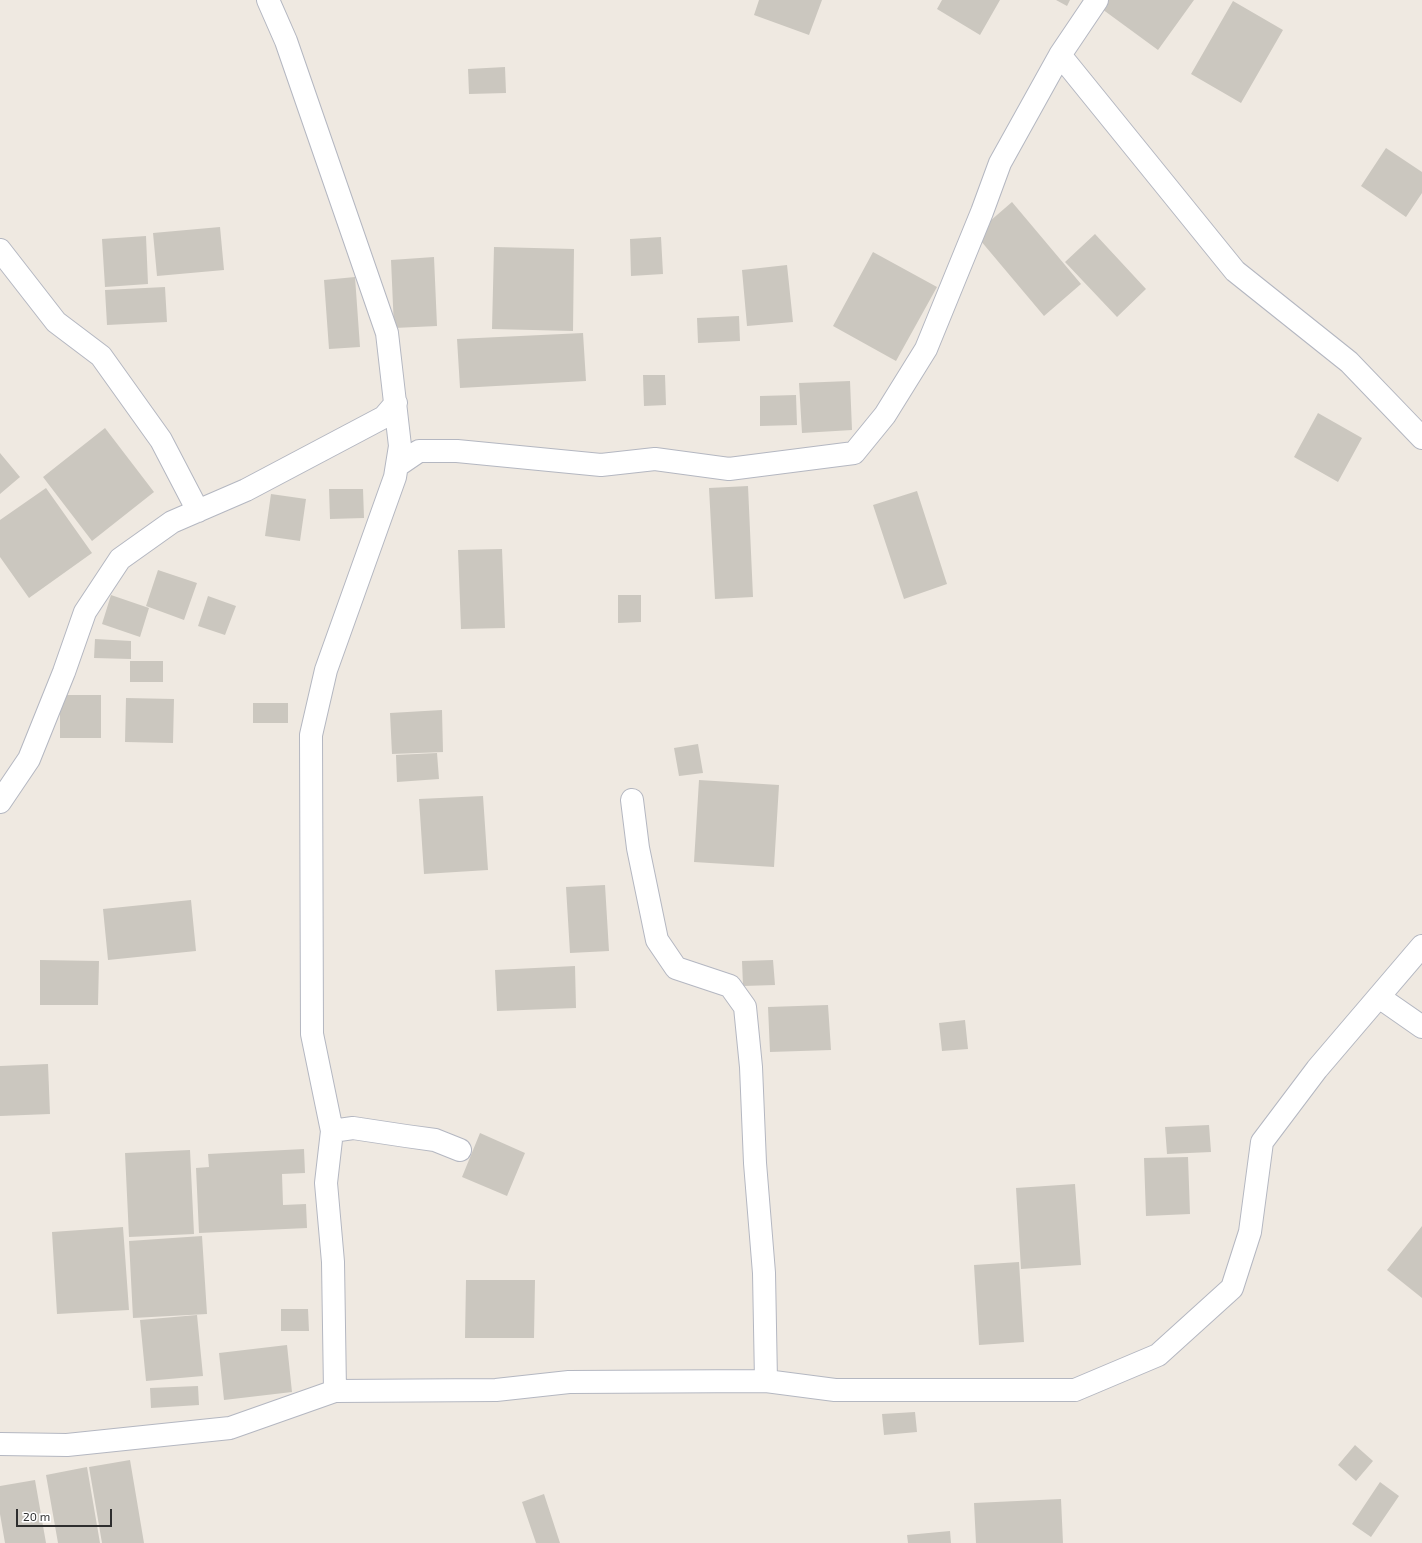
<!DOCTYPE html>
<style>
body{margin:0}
#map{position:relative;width:1422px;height:1543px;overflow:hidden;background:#efe9e1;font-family:"Exo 2",sans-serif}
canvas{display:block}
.scale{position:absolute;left:16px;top:1509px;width:96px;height:18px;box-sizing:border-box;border:2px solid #2e2e2e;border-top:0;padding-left:5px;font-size:12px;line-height:14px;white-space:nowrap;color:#2e2e2e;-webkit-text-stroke:3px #fff;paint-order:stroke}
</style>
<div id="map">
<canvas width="1422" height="1543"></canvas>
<div class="scale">20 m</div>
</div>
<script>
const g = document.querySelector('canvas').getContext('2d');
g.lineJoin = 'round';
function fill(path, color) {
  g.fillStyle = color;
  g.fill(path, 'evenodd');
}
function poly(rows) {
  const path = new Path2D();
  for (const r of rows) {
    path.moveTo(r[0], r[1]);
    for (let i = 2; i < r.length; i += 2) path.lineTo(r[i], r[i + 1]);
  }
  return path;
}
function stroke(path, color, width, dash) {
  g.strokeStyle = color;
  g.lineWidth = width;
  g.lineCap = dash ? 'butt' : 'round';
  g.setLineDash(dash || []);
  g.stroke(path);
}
fill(poly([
 [759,0,822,0,809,35,754,15],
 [942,0,1000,0,980,35,937,9],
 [1056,0,1070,0,1067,6],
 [1109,0,1194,0,1158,50,1102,9],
 [1233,1,1283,30,1241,103,1191,74],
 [505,67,506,93,469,94,468,69],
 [1386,148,1422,172,1422,193,1406,217,1361,186],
 [1012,202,1081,284,1044,316,975,234],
 [220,227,224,270,157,276,153,233],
 [1095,234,1146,289,1117,317,1065,262],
 [146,236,148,284,105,287,102,239],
 [661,237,663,274,631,276,630,239],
 [494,247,574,249,573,331,492,329],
 [873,252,937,287,896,361,833,326],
 [434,257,437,326,394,328,391,260],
 [787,265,793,322,747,326,742,270],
 [355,277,360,347,329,349,324,280],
 [165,287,167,322,107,325,105,290],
 [739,316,740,341,698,343,697,318],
 [583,333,586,381,460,388,457,339],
 [643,375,665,375,666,405,644,406],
 [850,381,852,430,802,433,799,383],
 [796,395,797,425,760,426,760,396],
 [1318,413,1362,438,1338,482,1294,457],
 [105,428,154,492,92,541,43,477],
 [0,453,20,477,0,494],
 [748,486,753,597,715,599,709,488],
 [46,488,92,553,29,598,0,557,0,520],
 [329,489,363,489,364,518,330,519],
 [917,491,947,584,904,599,873,505],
 [271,494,306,499,300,541,265,536],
 [502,549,505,628,461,629,458,550],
 [158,570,197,583,184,620,146,606],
 [111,595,149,608,140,637,102,624],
 [618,595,641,595,641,622,618,623],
 [208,596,236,606,225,635,198,626],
 [95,639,131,641,131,659,94,658],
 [130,661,163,661,163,682,130,682],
 [60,695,101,695,101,738,60,738],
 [126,698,174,699,173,743,125,742],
 [253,703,288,703,288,723,253,723],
 [442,710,443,752,392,754,390,713],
 [698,744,703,773,679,776,674,748],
 [437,753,439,779,397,782,396,755],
 [699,780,779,785,774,867,694,862],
 [483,796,488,870,424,874,419,799],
 [605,885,609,951,570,953,566,887],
 [191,900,196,951,108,960,103,909],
 [40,960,99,961,98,1005,40,1005],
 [773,960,775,985,743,986,742,961],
 [575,966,576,1008,497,1011,495,970],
 [828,1005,831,1050,770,1052,768,1007],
 [965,1020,968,1049,942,1051,939,1023],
 [48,1064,50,1114,0,1116,0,1066],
 [1209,1125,1211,1152,1167,1154,1165,1127],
 [480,1133,525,1153,507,1196,462,1177],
 [304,1149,305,1173,282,1174,283,1205,306,1204,307,1228,199,1233,196,1168,209,1167,208,1154],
 [190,1150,194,1234,129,1237,125,1153],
 [1188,1157,1190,1214,1146,1216,1144,1158],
 [1075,1184,1081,1265,1021,1269,1016,1188],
 [1422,1226,1422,1298,1387,1270],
 [123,1227,129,1310,57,1314,52,1232],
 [202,1236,207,1314,133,1318,129,1241],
 [1019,1262,1024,1342,979,1345,974,1265],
 [466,1280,535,1280,534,1338,465,1338],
 [281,1309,308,1309,309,1331,281,1331],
 [197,1315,203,1376,146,1381,140,1320],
 [287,1345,292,1392,224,1400,219,1353],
 [198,1386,199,1405,151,1408,150,1388],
 [915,1412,917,1432,884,1435,882,1414],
 [1355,1445,1373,1461,1356,1481,1338,1465],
 [130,1460,144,1543,102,1543,89,1467],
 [87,1467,100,1543,58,1543,46,1475],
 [35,1480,46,1543,5,1543,0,1514,0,1486],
 [1380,1482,1399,1496,1371,1537,1352,1524],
 [544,1494,560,1543,536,1543,522,1502],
 [1061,1499,1063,1543,976,1543,974,1503],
 [950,1531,951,1543,908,1543,907,1535]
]), '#cbc7bf');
const street = poly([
 [268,0,286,41,387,333,400,446,395,477,326,670,311,735,312,1034,332,1131],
 [1060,55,1235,271,1349,362,1422,438],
 [0,250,56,322,101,356,161,440,198,511],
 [397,466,419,451,457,451,601,465,655,459,729,469,854,453,885,415,926,349,982,212,1000,163,1060,55,1097,0],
 [632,800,638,848,657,940,676,968,730,986,745,1007,751,1067,755,1163,764,1273,766,1381],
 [0,802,29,759,64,672,85,612,120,559,172,522,246,490,384,417,396,403],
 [1379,997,1422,1027],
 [335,1391,333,1262,326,1183,332,1131,353,1128,406,1136,435,1140,460,1150],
 [0,1444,67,1445,230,1428,335,1391,496,1390,569,1382,766,1381,835,1390,1075,1390,1158,1355,1232,1288,1250,1232,1262,1142,1317,1069,1422,946]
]);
stroke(street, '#b4b7c1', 24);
stroke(street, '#fff', 22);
</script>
